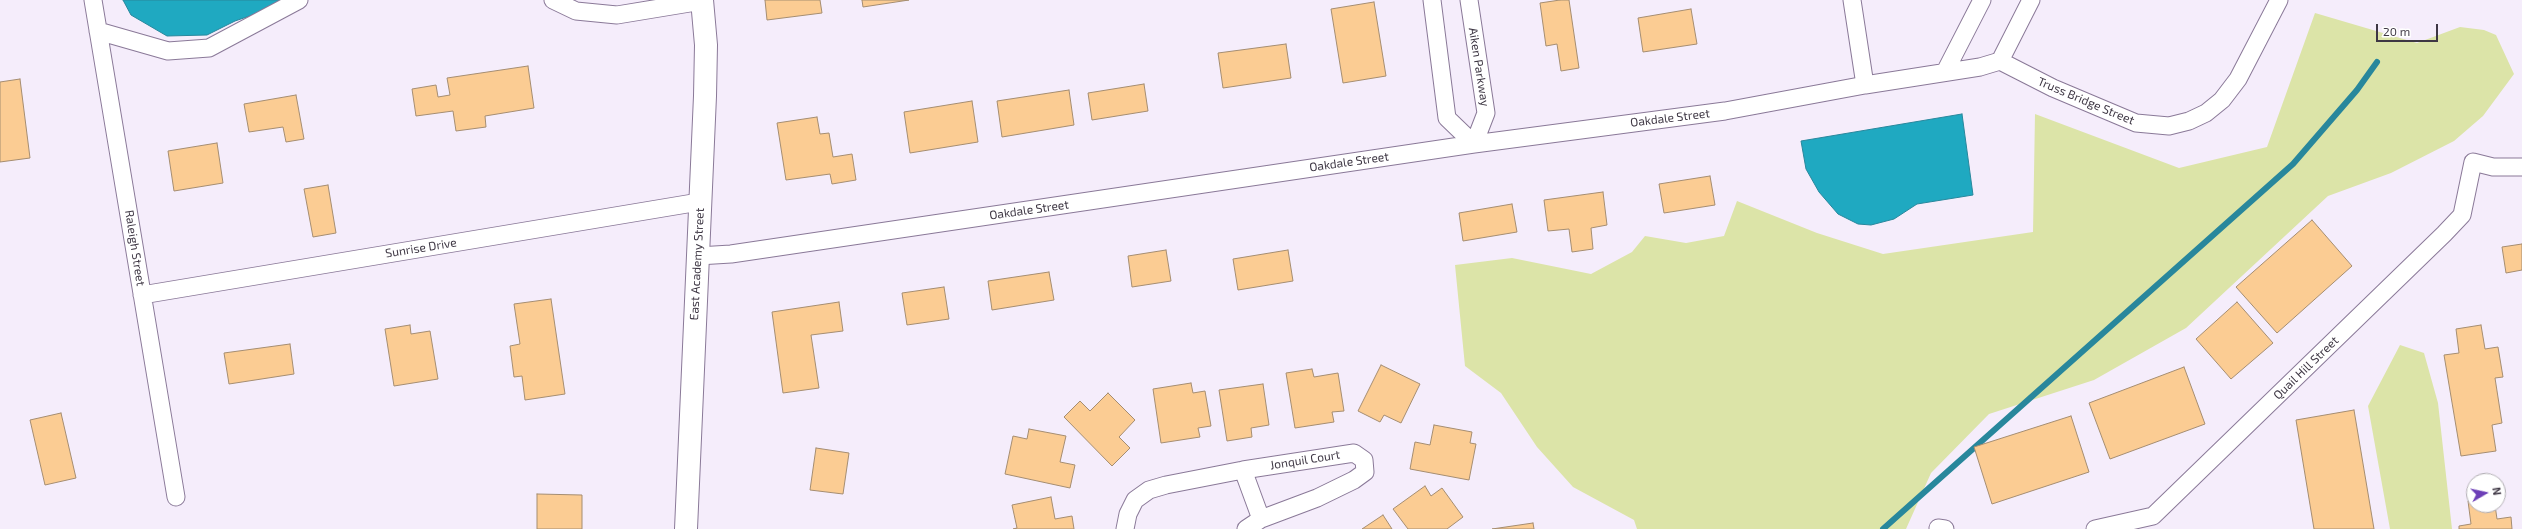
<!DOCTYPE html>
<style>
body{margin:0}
#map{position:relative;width:2522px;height:529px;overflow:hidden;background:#f5edfb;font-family:"Exo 2",sans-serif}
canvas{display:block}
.north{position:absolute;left:2466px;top:473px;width:40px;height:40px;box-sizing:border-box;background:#fff;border:1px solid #b2afb4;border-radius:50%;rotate:81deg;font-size:11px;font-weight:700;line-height:16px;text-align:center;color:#3e3744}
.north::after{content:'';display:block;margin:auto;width:14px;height:18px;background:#6d3fb7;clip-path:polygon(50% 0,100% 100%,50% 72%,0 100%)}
.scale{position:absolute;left:2376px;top:24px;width:62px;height:18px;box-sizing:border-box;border:2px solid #3e3744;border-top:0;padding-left:5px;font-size:12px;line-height:14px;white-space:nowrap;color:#3e3744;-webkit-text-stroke:3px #fff;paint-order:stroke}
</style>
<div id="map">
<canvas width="2522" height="529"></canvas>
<div class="north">N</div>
<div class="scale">20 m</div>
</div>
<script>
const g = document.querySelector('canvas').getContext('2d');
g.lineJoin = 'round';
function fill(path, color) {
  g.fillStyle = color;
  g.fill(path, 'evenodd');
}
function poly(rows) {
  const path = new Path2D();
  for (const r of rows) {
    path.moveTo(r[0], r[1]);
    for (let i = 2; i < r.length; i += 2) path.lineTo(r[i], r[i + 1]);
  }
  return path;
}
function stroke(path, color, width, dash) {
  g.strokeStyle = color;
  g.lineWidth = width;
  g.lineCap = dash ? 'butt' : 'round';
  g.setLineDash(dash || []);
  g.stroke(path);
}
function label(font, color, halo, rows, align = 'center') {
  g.font = font + ' "Exo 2",sans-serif';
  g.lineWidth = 3;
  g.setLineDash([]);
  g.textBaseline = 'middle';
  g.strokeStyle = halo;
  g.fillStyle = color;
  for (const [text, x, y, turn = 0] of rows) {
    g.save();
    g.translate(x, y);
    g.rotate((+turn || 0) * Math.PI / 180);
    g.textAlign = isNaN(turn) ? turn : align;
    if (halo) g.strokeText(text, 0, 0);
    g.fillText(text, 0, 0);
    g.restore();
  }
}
fill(poly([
 [2315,13,2417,43,2460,27,2484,30,2496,35,2514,74,2483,116,2454,141,2391,173,2328,196,2186,328,2094,380,1989,414,1931,473,1906,529,1637,529,1634,520,1573,487,1537,447,1501,393,1465,366,1455,265,1512,258,1591,274,1632,252,1645,236,1686,243,1724,236,1737,201,1817,233,1883,254,2033,232,2035,114,2179,168,2267,147],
 [2400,345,2424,353,2438,403,2452,529,2390,529,2368,406]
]), '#dce4a8');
const water = poly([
 [123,0,282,0,264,11,235,21,207,35,167,36,131,15,123,0],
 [1962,114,1973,195,1917,204,1894,219,1871,225,1858,224,1838,214,1819,192,1806,169,1801,141,1962,114]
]);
fill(water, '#1fa9c1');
stroke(water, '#28879c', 1);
stroke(poly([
 [1883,529,2293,164,2357,90,2377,62]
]), '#28879c', 6);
const building = poly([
 [765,0,820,0,822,13,767,20,765,0],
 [862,0,909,0,863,7,862,0],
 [1560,0,1569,0,1579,68,1561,71,1557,44,1546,46,1540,3,1560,0],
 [1374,2,1386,76,1343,83,1331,9,1374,2],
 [1691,9,1697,44,1643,52,1638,18,1691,9],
 [1286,44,1291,78,1223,88,1218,53,1286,44],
 [528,66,534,108,485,116,486,127,456,131,453,111,416,116,412,89,436,85,438,97,450,95,447,78,528,66],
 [20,79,30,158,0,162,0,82,20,79],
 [1144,84,1148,111,1092,120,1088,93,1144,84],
 [1069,90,1074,125,1002,137,997,101,1069,90],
 [296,95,304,139,286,142,283,127,249,132,244,104,296,95],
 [972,101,978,142,910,153,904,112,972,101],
 [817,117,820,134,829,133,833,157,852,154,856,180,832,184,830,174,786,180,777,123,817,117],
 [217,143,223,183,174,191,168,151,217,143],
 [1710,176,1715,205,1664,213,1659,184,1710,176],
 [328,185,336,233,313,237,304,189,328,185],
 [1603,192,1607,225,1591,228,1593,249,1572,252,1569,229,1548,231,1544,200,1603,192],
 [1512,204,1517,232,1463,241,1459,213,1512,204],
 [2312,220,2352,266,2277,333,2236,287,2312,220],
 [2522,244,2522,270,2506,273,2502,247,2522,244],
 [1166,250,1171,281,1132,287,1128,256,1166,250],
 [1288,250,1293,281,1238,290,1233,259,1288,250],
 [1049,272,1054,300,992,310,988,281,1049,272],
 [944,287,949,319,907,325,902,293,944,287],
 [551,299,565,394,525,400,522,376,514,377,510,346,520,344,514,304,551,299],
 [839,302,843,331,811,335,819,388,783,393,772,312,839,302],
 [2237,302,2273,343,2231,379,2196,339,2237,302],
 [410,325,411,334,430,331,438,379,394,386,385,329,410,325],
 [2481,325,2485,349,2498,347,2503,377,2495,378,2502,423,2492,425,2496,451,2461,456,2444,355,2459,353,2456,329,2481,325],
 [290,344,294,374,229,384,224,353,290,344],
 [1381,365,1420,384,1401,423,1384,415,1380,422,1358,411,1381,365],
 [2184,367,2205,424,2110,459,2089,403,2184,367],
 [1312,369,1314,377,1338,373,1344,411,1332,412,1334,422,1295,428,1286,373,1312,369],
 [1191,383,1193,393,1205,391,1211,426,1198,428,1200,437,1161,443,1153,389,1191,383],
 [1263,384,1269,425,1251,428,1252,437,1227,441,1219,390,1263,384],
 [1108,393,1135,420,1119,437,1130,448,1112,466,1064,417,1080,401,1090,411,1108,393],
 [2354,410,2374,529,2314,529,2296,420,2354,410],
 [61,413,76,478,45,485,30,420,61,413],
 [2071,416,2089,472,1992,504,1974,447,2071,416],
 [1434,425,1472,432,1470,443,1476,444,1469,480,1410,469,1415,442,1430,445,1434,425],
 [1029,429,1066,436,1060,462,1075,465,1070,488,1005,474,1013,436,1027,439,1029,429],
 [816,448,849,453,843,494,810,490,816,448],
 [1425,486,1431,496,1442,488,1463,517,1447,529,1408,529,1393,509,1425,486],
 [537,494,582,495,582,529,537,529,537,494],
 [1051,497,1055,519,1072,516,1074,529,1013,529,1017,528,1012,505,1051,497],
 [2474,500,2474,505,2495,505,2497,519,2511,517,2512,529,2459,529,2459,526,2471,524,2468,501,2474,500],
 [1383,515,1392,529,1362,529,1383,515],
 [1533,523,1534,529,1492,529,1533,523]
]);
fill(building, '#fbcc93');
stroke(building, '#a58d71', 1);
const minor = poly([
 [93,0,176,497],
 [553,0,576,11,617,15,702,1],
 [1432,0,1447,118,1474,144,1486,113,1469,0],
 [1852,0,1865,85],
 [98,31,168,51,209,48,299,0],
 [2000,61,2053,88,2136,123,2169,126,2189,121,2206,113,2222,100,2238,79,2279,0],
 [2000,61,2031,0],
 [1945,72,1982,0],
 [698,256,731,254,1474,144,1725,111,1865,85,1980,67,2000,61],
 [142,295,699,202],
 [1243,470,1261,519],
 [1938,528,1945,529],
 [1125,529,1128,514,1135,500,1149,490,1166,485,1243,470,1354,453,1364,460,1365,472,1354,480,1317,498,1261,519,1246,529],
 [2095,529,2153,516,2444,234,2462,215,2473,162,2493,167,2522,167]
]);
const tertiary = poly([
 [686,529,705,96,706,45,702,0]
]);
stroke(minor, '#8a7998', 19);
stroke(tertiary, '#8a7998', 24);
stroke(minor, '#fff', 17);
stroke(tertiary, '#fff', 22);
label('12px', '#3e3744', '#fff', [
 ["Aiken Parkway",1479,67,81],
 ["Truss Bridge Street",2086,101,23],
 ["Oakdale Street",1670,118,-7],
 ["Oakdale Street",1349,162,-8],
 ["Oakdale Street",1029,210,-8],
 ["Raleigh Street",135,248,81],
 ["Sunrise Drive",421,248,-9],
 ["East Academy Street",697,264,-87],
 ["Quail Hill Street",2306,368,-44],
 ["Jonquil Court",1305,460,-9]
]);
</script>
